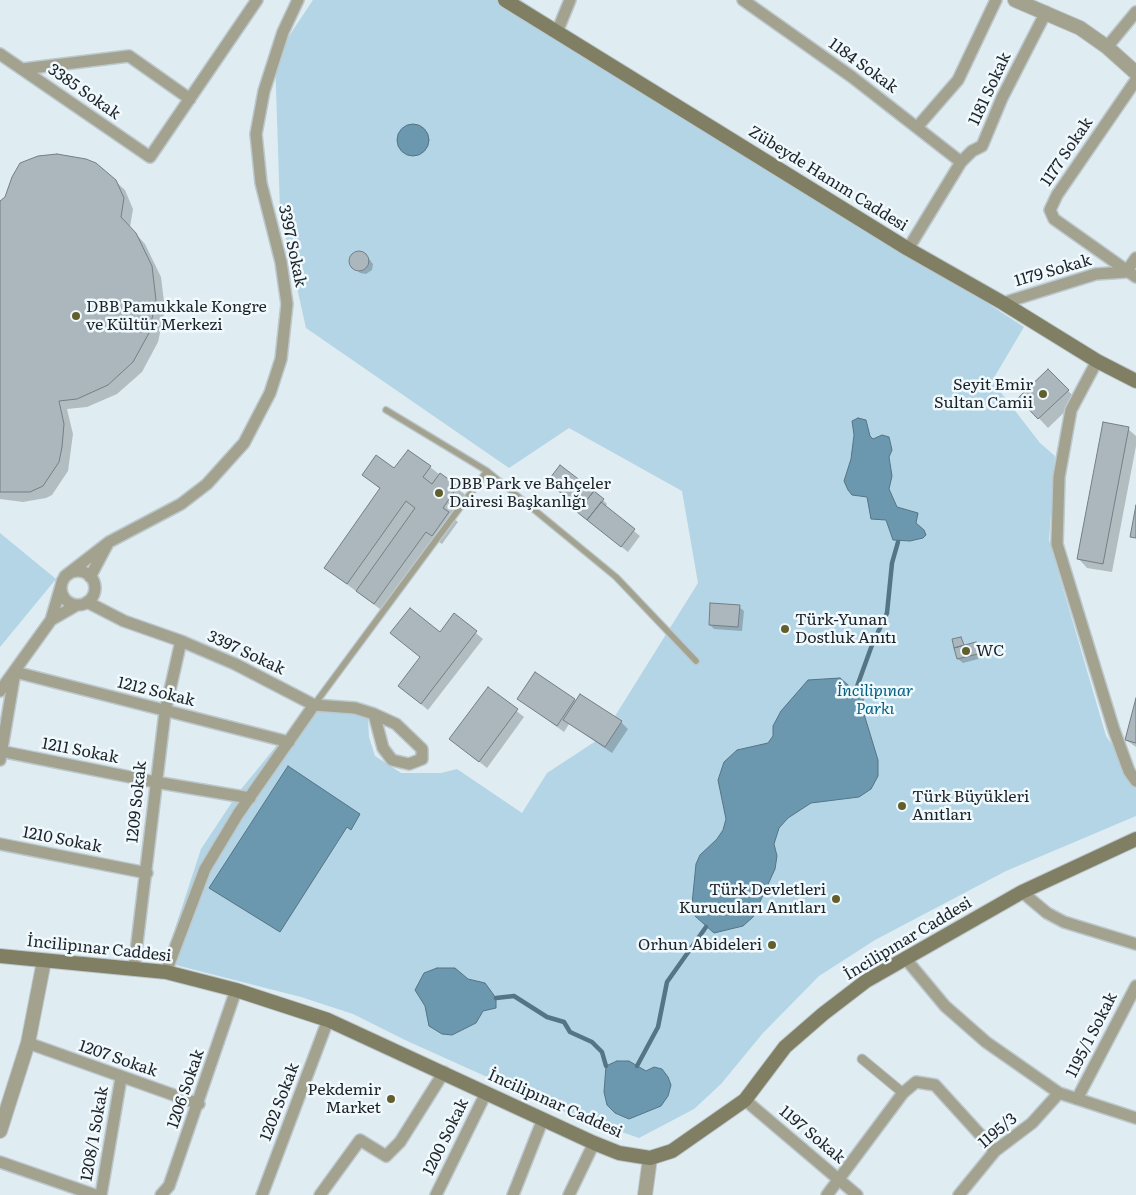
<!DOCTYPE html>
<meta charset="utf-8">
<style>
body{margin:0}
canvas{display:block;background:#dfecf2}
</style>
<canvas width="1136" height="1195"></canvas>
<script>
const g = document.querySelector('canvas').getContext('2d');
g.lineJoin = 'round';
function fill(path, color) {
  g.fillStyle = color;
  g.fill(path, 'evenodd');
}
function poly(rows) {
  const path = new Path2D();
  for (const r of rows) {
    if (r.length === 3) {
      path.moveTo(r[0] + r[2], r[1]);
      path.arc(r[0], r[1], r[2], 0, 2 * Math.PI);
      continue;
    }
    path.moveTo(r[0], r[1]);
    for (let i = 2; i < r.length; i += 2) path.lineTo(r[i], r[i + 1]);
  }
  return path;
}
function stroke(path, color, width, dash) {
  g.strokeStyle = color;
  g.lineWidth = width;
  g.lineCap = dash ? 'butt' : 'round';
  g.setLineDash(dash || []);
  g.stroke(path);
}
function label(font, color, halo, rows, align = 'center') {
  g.font = font + ' Literata,serif';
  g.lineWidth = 5;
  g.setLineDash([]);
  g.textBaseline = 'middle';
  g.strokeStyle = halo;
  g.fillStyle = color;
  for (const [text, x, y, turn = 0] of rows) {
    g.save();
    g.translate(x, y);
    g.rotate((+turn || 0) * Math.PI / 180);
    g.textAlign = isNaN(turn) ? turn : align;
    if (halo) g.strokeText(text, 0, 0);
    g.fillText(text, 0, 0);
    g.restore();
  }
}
fill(poly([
 [313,0,521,0,1024,327,992,381,1040,443,1055,456,1049,540,1106,736,1136,779,1136,816,1006,871,875,940,819,976,763,1033,721,1084,694,1109,639,1138,567,1113,405,1040,353,1014,301,997,164,962,201,849,238,793,317,696,368,718,369,737,375,756,401,773,441,773,457,769,522,813,547,773,602,737,698,583,682,491,569,428,509,468,306,328,280,211,275,57],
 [0,533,56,579,0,647]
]), '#b4d5e5');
const water = poly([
 [413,140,16],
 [858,418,866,420,870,436,873,439,882,435,889,437,892,450,889,457,892,476,889,489,897,507,918,513,916,523,924,530,926,535,923,538,910,541,893,540,886,520,871,519,867,497,852,495,848,490,844,481,851,459,854,435,852,421,858,418],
 [840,678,863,698,864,714,878,760,878,776,871,789,859,797,811,803,788,818,779,828,774,844,777,856,775,869,753,917,743,926,714,933,695,916,692,904,696,864,700,855,717,839,723,830,726,819,718,780,724,762,737,750,768,743,773,736,773,726,781,711,808,680,840,678],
 [288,766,360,814,351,830,347,827,280,932,209,888,288,766],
 [437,968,455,968,468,979,485,983,496,998,496,1008,483,1011,476,1023,452,1035,442,1034,429,1026,425,1006,415,990,424,973,437,968],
 [617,1061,629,1061,646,1071,654,1067,662,1069,668,1077,671,1085,668,1096,661,1106,629,1119,615,1113,607,1105,604,1092,606,1066,617,1061]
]);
fill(water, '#6b98ae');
stroke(water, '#547585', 1);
fill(poly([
 [115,181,125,190,133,209,130,227,145,244,161,277,165,310,158,342,142,372,117,394,87,407,67,409,73,434,68,471,52,495,46,498,23,502,0,499,0,203],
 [357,252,364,253,373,264,372,270,366,274,360,273,351,263,352,256],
 [1048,370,1077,400,1048,428,1020,398],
 [1128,429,1136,436,1136,446,1112,572,1087,568,1078,558],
 [560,466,603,500,607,504,605,507,640,536,628,552,583,517,578,512,581,509,549,482],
 [430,467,467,496,452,517,458,522,442,544,436,540,384,612,325,568,381,490,364,475],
 [739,607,744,611,742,631,714,629,710,625],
 [454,615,483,639,428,710,399,686,421,658,392,633,440,633],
 [961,638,965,646,975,644,980,648,982,658,963,663,958,659,953,640],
 [489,689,524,717,487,768,451,739],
 [519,699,574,700,621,722,628,729,612,753,569,724,564,732],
 [1136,703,1136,747,1126,740]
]), '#0003');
stroke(poly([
 [855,692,872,645,887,613,892,563,898,542],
 [496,998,514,996,547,1017,564,1022,570,1032,592,1042,602,1052,606,1066],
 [637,1066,658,1027,667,982,706,927]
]), '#547585', 4.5);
const building = poly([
 [57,154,86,159,96,163,116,180,124,198,121,217,136,233,152,266,156,300,149,333,133,362,108,385,77,399,59,401,64,424,62,447,59,462,43,486,30,492,0,492,0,201,5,197,12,177,20,163,38,156,57,154],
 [359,261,10],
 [1048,369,1069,390,1038,419,1018,398,1048,369],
 [1103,422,1129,427,1103,564,1077,559,1103,422],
 [408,450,431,466,423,477,432,484,440,473,458,486,443,508,449,512,432,536,426,532,374,604,356,591,415,508,406,501,347,584,324,568,380,488,362,475,376,455,394,468,408,450],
 [560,465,594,491,580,508,547,482,560,465],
 [594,491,604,499,587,520,577,512,594,491],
 [601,502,635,529,621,547,587,520,601,502],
 [1136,505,1136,538,1130,537,1136,505],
 [710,603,740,605,738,627,709,625,710,603],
 [410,608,440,632,454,613,477,631,421,704,398,686,420,657,390,633,410,608],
 [961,637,964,645,954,648,952,639,961,637],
 [976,642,978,654,957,659,954,648,976,642],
 [535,672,575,699,557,726,517,699,535,672],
 [488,687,518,709,479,762,449,739,488,687],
 [580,694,622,721,605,747,563,720,580,694],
 [1136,698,1136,743,1125,740,1136,698]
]);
fill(building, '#abb7bd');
stroke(building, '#747f84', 1);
const service = poly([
 [487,471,616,577,696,661],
 [314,705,487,471,386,410]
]);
const pedestrian = poly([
 [862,1059,903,1093]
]);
const minor = poly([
 [743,0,852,77,961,162],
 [557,32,570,0],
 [1107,47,1136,12],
 [0,54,150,157,257,0],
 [23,69,129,56,190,99],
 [1136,80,1057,195,1050,210,1054,219,1136,277],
 [918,126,958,80,996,0],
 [908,249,961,162,972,151,982,146,1002,98,1046,12],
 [1003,303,1096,274,1126,272,1136,258],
 [1097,361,1071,410,1059,477,1057,544,1114,730,1129,771,1136,781],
 [78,588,17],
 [65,576,109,542,181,504,207,484,244,443,270,393,281,359,287,304,281,262,261,183,256,134,264,91,283,32,298,0],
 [90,577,107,545],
 [87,602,124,621,181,641,235,664,314,705,355,708,374,714,396,724,422,749,422,759,409,764,392,760,383,748,374,714],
 [51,620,77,605],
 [0,691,51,620,61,586],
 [0,751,155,782,250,798],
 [0,760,15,672,289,742],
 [0,844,147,873],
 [1022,892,1047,913,1064,922,1136,944],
 [905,958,945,1006,986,1042,1059,1093,1136,1118],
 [134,968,165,712,181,641],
 [166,972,205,869,238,814,314,705],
 [28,1043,199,1104],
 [1077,1099,1136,986],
 [745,1100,857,1195],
 [0,1162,95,1195],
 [101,1195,121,1078],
 [161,1195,169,1186,236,990],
 [262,1195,328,1020],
 [320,1195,360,1140,386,1156,400,1142,444,1072],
 [436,1195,486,1093],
 [513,1195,543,1119],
 [569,1195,594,1143],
 [827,1195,903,1093,916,1082,935,1085,995,1151],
 [959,1195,995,1151,1032,1123,1059,1093]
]);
const tertiary = poly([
 [1015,0,1080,28,1107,47,1136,73],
 [0,1131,28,1043,44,961],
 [645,1195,650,1158]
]);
const secondary = poly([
 [505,0,908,249,1003,303,1097,361,1136,381],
 [0,956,166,972,236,990,328,1020,594,1143,619,1153,650,1158,672,1151,745,1100,785,1047,823,1014,866,981,1022,892,1136,839]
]);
stroke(service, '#bcc8cd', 8);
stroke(pedestrian, '#bcc8cd', 11);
stroke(minor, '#bcc8cd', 14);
stroke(tertiary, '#bcc8cd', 16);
stroke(secondary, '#bcc8cd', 16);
stroke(service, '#a2a28f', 5.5);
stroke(pedestrian, '#a2a28f', 9);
stroke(minor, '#a2a28f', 11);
stroke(tertiary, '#a2a28f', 14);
stroke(secondary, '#807f64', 14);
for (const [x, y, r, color] of [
 [76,316,5,"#625f2c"],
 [1043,394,5,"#625f2c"],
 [439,493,5,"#625f2c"],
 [785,629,5,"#625f2c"],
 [966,651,5,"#625f2c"],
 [902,806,5,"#625f2c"],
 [836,899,5,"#625f2c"],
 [772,945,5,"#625f2c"],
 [391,1099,5,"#625f2c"]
]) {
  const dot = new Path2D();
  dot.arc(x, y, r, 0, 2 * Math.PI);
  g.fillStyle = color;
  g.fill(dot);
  stroke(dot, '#eff9fe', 2);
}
label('16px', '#1f2326', '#eff9fe', [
 ["1184 Sokak",863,66,36],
 ["1181 Sokak",990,89,-65],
 ["3385 Sokak",84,92,35],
 ["1177 Sokak",1067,152,-56],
 ["Zübeyde Hanım Caddesi",828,179,32],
 ["3397 Sokak",292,246,78],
 ["1179 Sokak",1053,271,-16],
 ["3397 Sokak",246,653,25],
 ["1212 Sokak",156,692,14],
 ["1211 Sokak",80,751,11],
 ["1209 Sokak",137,802,-84],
 ["1210 Sokak",62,840,11],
 ["İncilipınar Caddesi",908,939,-31],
 ["İncilipınar Caddesi",99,949,6],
 ["1195/1 Sokak",1092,1035,-63],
 ["1207 Sokak",118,1059,19],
 ["1206 Sokak",186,1089,-71],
 ["1202 Sokak",280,1102,-69],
 ["İncilipınar Caddesi",555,1104,24],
 ["1195/3",998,1131,-40],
 ["1208/1 Sokak",95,1134,-80],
 ["1197 Sokak",812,1135,40],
 ["1200 Sokak",446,1137,-64]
]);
label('16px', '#1f2326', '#eff9fe', [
 ["DBB Pamukkale Kongre",86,307],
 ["ve Kültür Merkezi",86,325],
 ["Seyit Emir",1033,385,"right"],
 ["Sultan Camii",1033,403,"right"],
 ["DBB Park ve Bahçeler",449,484],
 ["Dairesi Başkanlığı",449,502],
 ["Türk-Yunan",795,620],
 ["Dostluk Anıtı",795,638],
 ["WC",976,651],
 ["Türk Büyükleri",912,797],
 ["Anıtları",912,815],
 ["Türk Devletleri",826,890,"right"],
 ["Kurucuları Anıtları",826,908,"right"],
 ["Orhun Abideleri",762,945,"right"],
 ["Pekdemir",381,1090,"right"],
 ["Market",381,1108,"right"]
], 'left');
label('italic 16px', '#05607f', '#eff9fe', [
 ["İncilipınar",875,691],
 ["Parkı",875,709]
]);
</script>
